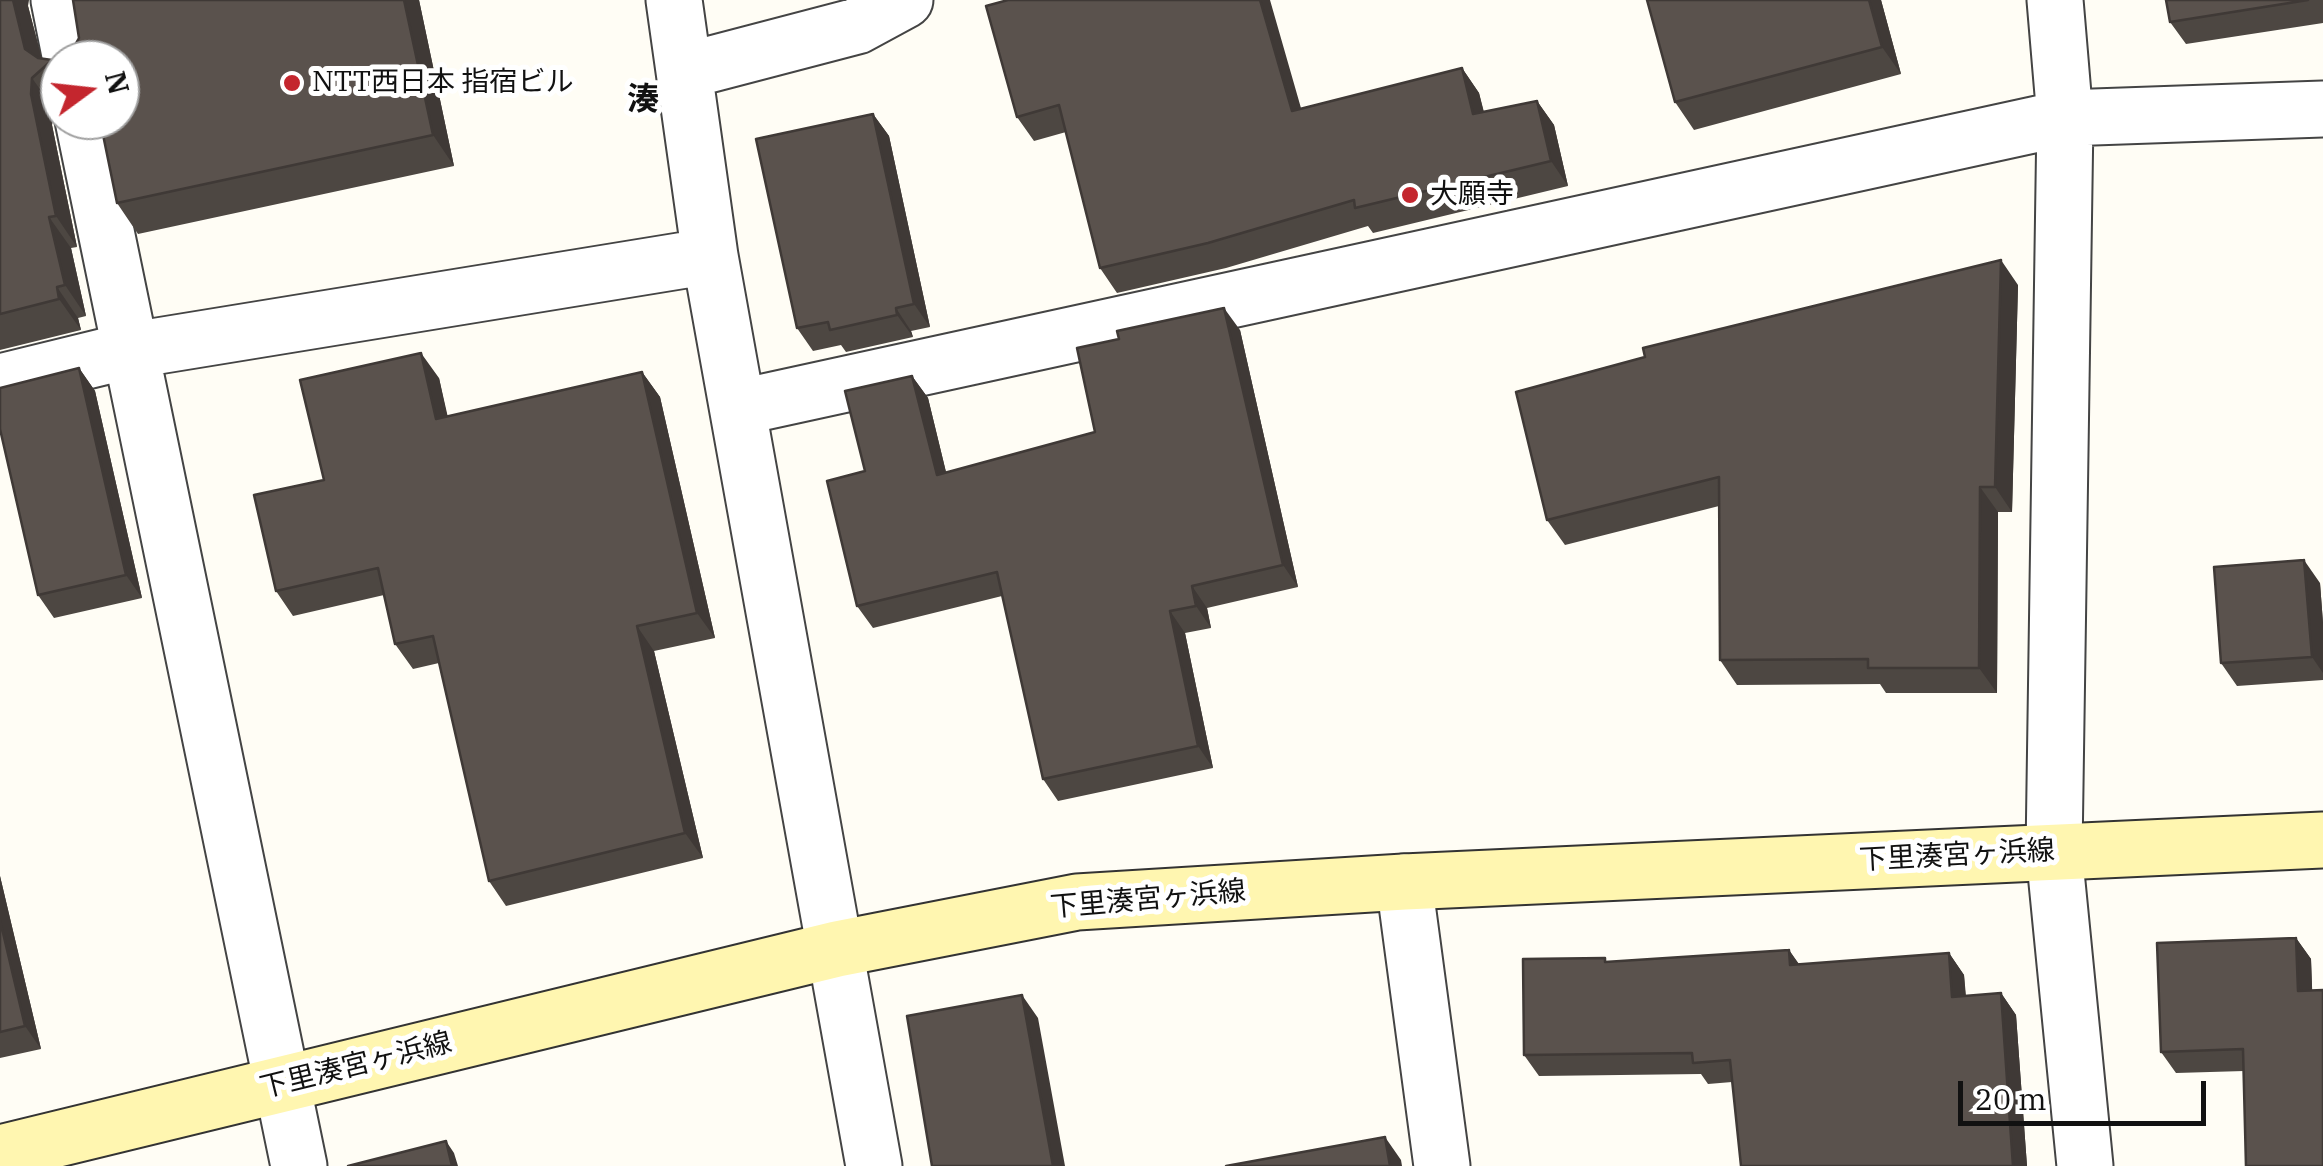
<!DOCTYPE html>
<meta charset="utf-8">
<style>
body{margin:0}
#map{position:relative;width:2323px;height:1166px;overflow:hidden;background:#fffdf5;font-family:"IBM Plex Serif",serif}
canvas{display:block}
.north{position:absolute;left:40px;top:40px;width:100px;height:100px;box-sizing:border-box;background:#fff;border:2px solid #a0a0a0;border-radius:50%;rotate:75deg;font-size:28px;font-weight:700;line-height:40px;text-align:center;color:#111}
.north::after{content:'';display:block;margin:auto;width:35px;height:45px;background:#c4262e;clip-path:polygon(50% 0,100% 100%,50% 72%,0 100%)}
.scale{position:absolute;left:1958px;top:1081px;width:248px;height:45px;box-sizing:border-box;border:5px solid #111;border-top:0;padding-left:12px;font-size:30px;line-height:35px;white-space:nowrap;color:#111;-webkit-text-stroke:8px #fff;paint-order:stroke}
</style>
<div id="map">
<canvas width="2323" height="1166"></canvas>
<div class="north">N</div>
<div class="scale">20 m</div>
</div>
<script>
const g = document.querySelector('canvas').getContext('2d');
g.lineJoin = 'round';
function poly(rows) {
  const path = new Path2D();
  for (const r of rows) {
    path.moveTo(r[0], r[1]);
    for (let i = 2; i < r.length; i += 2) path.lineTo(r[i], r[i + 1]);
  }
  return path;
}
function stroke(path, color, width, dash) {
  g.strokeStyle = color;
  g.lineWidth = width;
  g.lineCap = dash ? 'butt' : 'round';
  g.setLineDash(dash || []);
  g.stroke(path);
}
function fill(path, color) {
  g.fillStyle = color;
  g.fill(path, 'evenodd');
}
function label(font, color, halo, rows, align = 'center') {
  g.font = font + ' "IBM Plex Serif","Noto Sans JP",serif';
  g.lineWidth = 10;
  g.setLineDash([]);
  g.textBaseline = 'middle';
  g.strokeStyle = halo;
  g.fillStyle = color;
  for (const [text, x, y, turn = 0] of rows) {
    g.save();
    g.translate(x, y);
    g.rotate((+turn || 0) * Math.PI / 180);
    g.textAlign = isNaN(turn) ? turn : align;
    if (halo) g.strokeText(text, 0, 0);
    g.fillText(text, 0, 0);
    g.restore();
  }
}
const minor = poly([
 [59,0,71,60],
 [674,0,710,256,874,1166],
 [2055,0,2065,118,2054,852,2085,1166],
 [685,71,857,26,905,0],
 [83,120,299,1166],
 [0,382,127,351,710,256],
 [741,407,2065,118,2323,109],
 [1404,882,1442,1166]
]);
const secondary = poly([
 [0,1153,837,949,1077,902,1404,882,2323,840]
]);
stroke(minor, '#444', 59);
stroke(secondary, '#333', 59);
stroke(minor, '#fff', 55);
stroke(secondary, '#fff6b0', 55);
fill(poly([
 [0,0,28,6,42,59,52,60,60,71,60,104,54,109,52,125,77,247,71,248,86,316,78,318,81,330,0,350],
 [73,0,419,0,454,166,138,234,117,203,120,60,60,61,58,58,71,52,79,38],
 [1647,0,1881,0,1901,74,1694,130,1675,102],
 [2166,0,2323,0,2323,23,2186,44,2170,22],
 [986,6,1302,109,1462,68,1479,93,1484,112,1537,101,1554,125,1568,186,1373,233,1368,226,1226,268,1117,293,1100,268,1066,132,1034,141,1017,117],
 [873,114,889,136,930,327,911,331,913,337,846,352,841,345,813,351,797,328],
 [2018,285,2012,512,1998,512,1997,693,1886,693,1880,684,1737,685,1720,660,1719,506,1565,545,1547,520],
 [1240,330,1298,587,1207,608,1211,628,1185,633,1213,768,1058,801,1043,779,1002,596,873,628,857,606,865,471,912,376,928,398,946,472,1095,432],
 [79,368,95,391,142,598,54,618,38,595],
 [642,372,660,397,715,638,654,651,703,858,506,906,489,881,439,663,413,669,395,644,384,595,293,616,276,591,324,480,439,378,447,416],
 [2320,583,2323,623,2323,680,2237,686,2221,663],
 [0,876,41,1049,0,1058],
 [2296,938,2311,959,2312,990,2244,1071,2176,1073,2161,1052],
 [1789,950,1799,965,1949,953,1964,975,1966,996,2001,993,2016,1015,2027,1166,1741,1166,1732,1082,1708,1084,1701,1074,1539,1076,1524,1055]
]), '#4d4742');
fill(poly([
 [13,0,29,0,28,6,44,67,25,49],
 [404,0,419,0,454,166,433,135],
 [1260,0,1270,0,1309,136,1292,111],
 [1869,0,1881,0,1901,74,1882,47],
 [1462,68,1479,93,1490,139,1473,114],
 [32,78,54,109,52,125,77,247,56,216,31,94],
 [1537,101,1554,125,1568,186,1551,161],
 [873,114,889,136,930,327,914,304],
 [49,217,71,248,86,316,65,285],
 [2001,260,2018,285,2012,512,1995,487],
 [57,287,78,318,81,330,59,299],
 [896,308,911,331,913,337,897,315],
 [1224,308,1240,330,1298,587,1283,565],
 [421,353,439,378,454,444,436,419],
 [79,368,95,391,142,598,126,575],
 [642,372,660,397,715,638,697,613],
 [912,376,928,398,952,497,937,475],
 [1980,487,1998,512,1997,693,1979,668],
 [2304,560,2320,583,2323,623,2323,673,2312,657],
 [1192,586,1207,608,1211,628,1196,606],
 [1170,611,1185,633,1213,768,1198,746],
 [637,626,654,651,703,858,685,833],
 [0,876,41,1049,25,1026,0,920],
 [2296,938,2311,959,2313,1012,2298,991],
 [1789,950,1804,971,1790,965],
 [1949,953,1964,975,1967,1018,1952,997],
 [2001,993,2016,1015,2027,1166,2013,1166],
 [1022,995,1038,1018,1065,1166,1053,1166],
 [1385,1137,1401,1160,1402,1166,1390,1166],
 [446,1141,454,1153,458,1166,452,1166]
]), '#3f3936');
const building = poly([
 [0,0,13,0,25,49,38,58,52,60,32,78,31,94,56,216,49,217,65,285,57,287,59,299,0,314,0,0],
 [73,0,404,0,433,135,117,203,100,120,120,120,120,60,62,60,58,58,71,52,79,38,73,0],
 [1008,0,1260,0,1292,111,1462,68,1473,114,1537,101,1551,161,1355,208,1354,200,1208,243,1100,268,1059,105,1017,117,986,6,1008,0],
 [1647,0,1869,0,1882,47,1675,102,1647,0],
 [2166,0,2308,0,2170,22,2166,0],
 [873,114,914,304,896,308,897,315,830,330,828,322,797,328,756,139,873,114],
 [2001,260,1995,487,1980,487,1979,668,1868,668,1868,659,1720,660,1719,477,1547,520,1516,392,1645,357,1643,348,2001,260],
 [1224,308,1283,565,1192,586,1196,606,1170,611,1198,746,1043,779,997,572,857,606,827,481,865,471,845,391,912,376,937,475,1095,432,1077,348,1119,339,1117,331,1224,308],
 [421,353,436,419,642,372,697,613,637,626,685,833,489,881,433,636,395,644,378,568,276,591,254,495,324,480,300,380,421,353],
 [79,368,126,575,38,595,0,429,0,388,79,368],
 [2304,560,2312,657,2221,663,2214,567,2304,560],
 [0,920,25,1026,0,1032,0,920],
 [2296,938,2298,991,2323,990,2323,1166,2246,1166,2243,1049,2161,1052,2157,943,2296,938],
 [1789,950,1790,965,1949,953,1952,997,2001,993,2013,1166,1741,1166,1730,1060,1693,1063,1692,1053,1524,1055,1523,959,1605,958,1605,962,1789,950],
 [1022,995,1053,1166,932,1166,907,1016,1022,995],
 [1385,1137,1390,1166,1226,1166,1385,1137],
 [446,1141,452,1166,348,1166,446,1141]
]);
fill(building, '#5a524d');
stroke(building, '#3f3936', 2.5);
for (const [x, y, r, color] of [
 [292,83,10,"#c4262e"],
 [1410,195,10,"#c4262e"]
]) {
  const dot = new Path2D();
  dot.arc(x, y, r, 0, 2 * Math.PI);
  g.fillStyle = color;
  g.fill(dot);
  stroke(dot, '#fff', 4);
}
label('28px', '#111', '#fff', [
 ["NTT西日本 指宿ビル",312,83],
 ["大願寺",1430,195]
], 'left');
label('28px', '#111', '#fff', [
 ["下里湊宮ヶ浜線",1957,856,-3],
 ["下里湊宮ヶ浜線",1148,900,-5],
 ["下里湊宮ヶ浜線",356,1066,-14]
]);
label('bold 32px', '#111', '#fff', [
 ["湊",643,101]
]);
</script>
